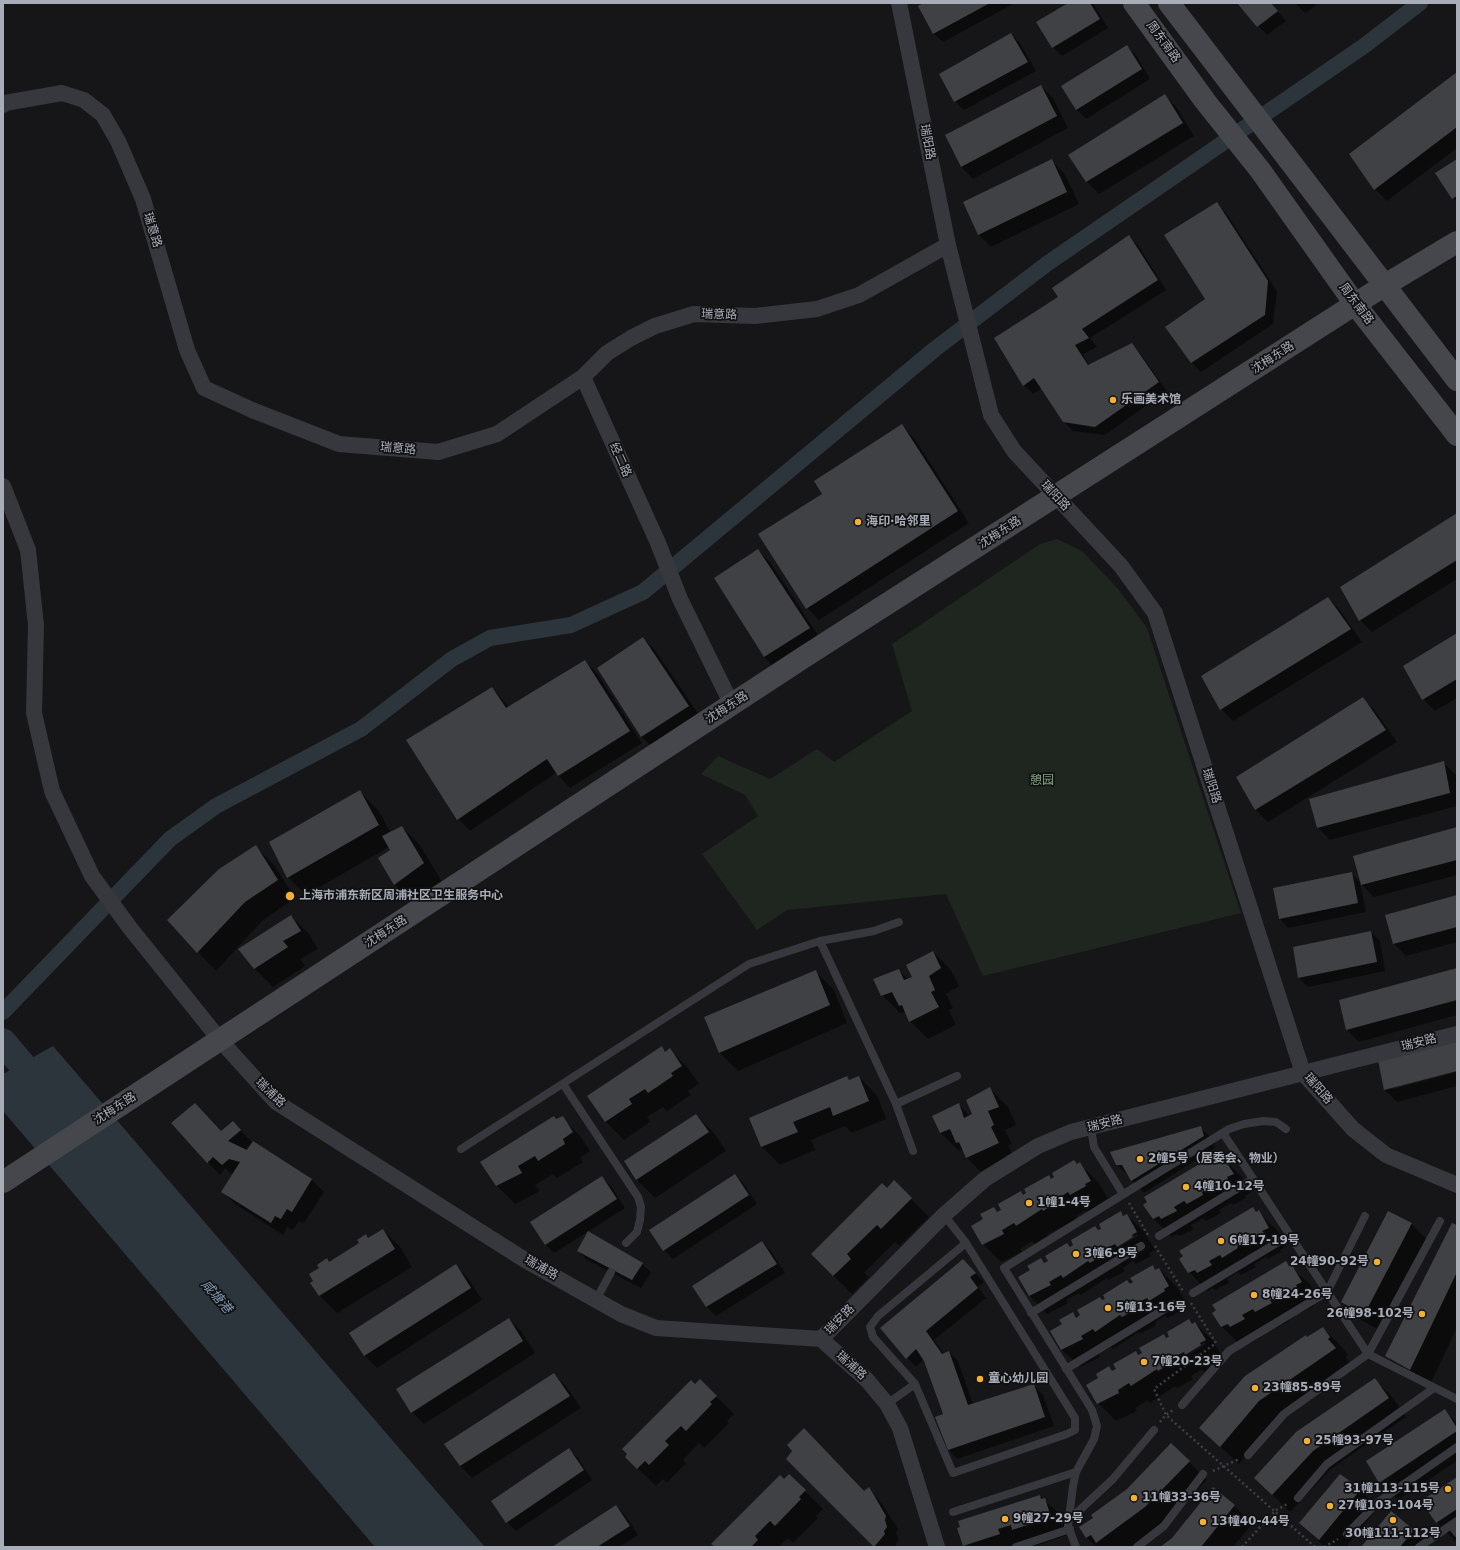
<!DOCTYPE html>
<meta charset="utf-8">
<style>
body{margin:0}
#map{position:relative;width:1460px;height:1550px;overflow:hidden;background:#161618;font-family:"DejaVu Sans",sans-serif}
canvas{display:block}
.frame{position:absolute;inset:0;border:4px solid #a8adb8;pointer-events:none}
</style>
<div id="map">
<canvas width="1460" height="1550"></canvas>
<div class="frame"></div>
</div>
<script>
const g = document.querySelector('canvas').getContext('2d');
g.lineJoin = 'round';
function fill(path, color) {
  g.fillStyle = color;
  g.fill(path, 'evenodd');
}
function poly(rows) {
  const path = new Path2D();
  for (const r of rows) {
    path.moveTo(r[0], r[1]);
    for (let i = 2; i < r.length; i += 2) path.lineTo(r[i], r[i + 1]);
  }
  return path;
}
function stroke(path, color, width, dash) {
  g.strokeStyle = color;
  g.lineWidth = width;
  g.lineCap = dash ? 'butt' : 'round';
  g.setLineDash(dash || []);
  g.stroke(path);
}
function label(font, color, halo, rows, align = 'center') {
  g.font = font + ' "DejaVu Sans","Noto Sans SC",sans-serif';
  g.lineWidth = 3.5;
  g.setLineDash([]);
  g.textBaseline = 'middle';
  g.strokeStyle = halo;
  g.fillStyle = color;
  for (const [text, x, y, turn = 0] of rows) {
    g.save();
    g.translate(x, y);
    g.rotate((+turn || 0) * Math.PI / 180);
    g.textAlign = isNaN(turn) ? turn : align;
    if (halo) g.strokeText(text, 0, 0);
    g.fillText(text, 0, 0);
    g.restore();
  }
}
fill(poly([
 [1057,539,1082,551,1119,590,1147,628,1241,913,983,976,946,894,787,910,757,930,702,854,758,816,745,795,701,774,718,756,770,779,817,749,834,762,912,711,892,644,1040,544]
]), '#1e261f');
fill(poly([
 [53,1046,405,1455,485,1547,375,1547,3,1111,3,1074]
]), '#2c353c');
fill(poly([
 [925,3,1015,3,943,42,934,34],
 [1070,3,1093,3,1108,28,1062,56,1053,47],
 [1238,3,1271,3,1286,21,1267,35],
 [1295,3,1319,3,1305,13],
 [1011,34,1020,43,1036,71,964,110,955,101],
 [1127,46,1136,55,1150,79,1086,119,1077,110,1062,87],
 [1457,73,1457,148,1387,201,1375,189],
 [1041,86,1053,98,1068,128,973,179,961,167],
 [1165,96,1177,108,1194,136,1099,194,1087,182,1070,155],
 [1457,160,1457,202,1453,198],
 [1052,161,1064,173,1079,204,991,247,979,235],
 [1217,204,1226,213,1277,291,1273,324,1201,372,1192,363,1167,327,1207,299],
 [1129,237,1138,245,1166,290,1090,338,1097,347,1083,354,1090,366,1131,344,1140,353,1167,391,1105,435,1073,431,1063,421,1042,388,1033,394,1024,385,1060,297],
 [902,426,914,438,969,523,819,620,807,608,824,494],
 [1457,514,1457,579,1372,632,1360,620],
 [758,550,770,562,821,640,776,669,764,657],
 [1328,598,1340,610,1362,642,1233,721,1221,709],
 [1457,634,1457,698,1435,711,1423,699,1405,667],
 [643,638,655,650,701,718,654,749,642,737,598,668],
 [585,661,597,673,642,743,570,788,556,773,470,831,458,819,492,688,509,707],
 [1363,699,1375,711,1397,742,1268,822,1256,810,1237,777],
 [1444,763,1456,775,1457,806,1330,840,1318,828,1311,799],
 [360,792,378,810,391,833,402,827,420,845,442,882,412,902,394,884,391,851,389,847,306,895,288,877],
 [1457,828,1457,875,1374,897,1360,883,1366,912,1288,928,1280,919,1351,873,1361,883],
 [256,847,274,865,295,898,263,920,216,971,168,920],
 [1457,896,1457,942,1406,956,1394,944],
 [291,916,309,934,318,949,300,959,305,966,273,987,255,969,240,949],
 [1371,932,1380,941,1385,971,1308,987,1299,978],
 [933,952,951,970,959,986,946,994,953,1008,949,1010,956,1025,928,1039,910,1021,905,1012,900,1013,882,995,899,970,908,979,913,977],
 [1457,969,1457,1015,1359,1042,1347,1030],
 [816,972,834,990,847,1023,738,1071,720,1053,705,1018],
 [1457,1040,1457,1070,1393,1087,1393,1089,1457,1072,1457,1086,1397,1102,1385,1090,1379,1060],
 [661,1048,666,1052,670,1050,688,1068,699,1084,688,1091,691,1095,667,1111,663,1107,647,1117,650,1122,624,1140,606,1122,589,1096],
 [859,1077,877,1095,886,1119,852,1133,845,1126,811,1140,815,1150,780,1165,762,1147,750,1118,847,1078,850,1081],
 [990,1089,1008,1107,1016,1125,1005,1130,1012,1144,1008,1145,1016,1161,985,1176,967,1158,963,1149,959,1151,941,1133,934,1116,958,1104,970,1116,973,1115],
 [696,1115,714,1133,726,1151,655,1198,637,1180,626,1161],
 [554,1117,557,1120,562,1118,580,1136,590,1151,580,1158,583,1162,557,1178,553,1174,535,1185,540,1191,515,1204,497,1186],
 [232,1122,252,1142,244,1150,247,1151,254,1142,312,1180,324,1192,304,1223,299,1221,293,1230,287,1227,283,1235,235,1204,223,1192,233,1175,225,1168,220,1175,172,1123,221,1132],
 [1200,1127,1212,1139,1215,1148,1144,1193,1117,1164],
 [1218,1154,1241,1176,1251,1192,1245,1196,1246,1198,1233,1205,1231,1203,1219,1210,1221,1213,1206,1221,1203,1218,1191,1225,1194,1229,1180,1236,1177,1234,1172,1237,1154,1219],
 [1080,1164,1098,1182,1108,1199,1102,1202,1104,1204,1089,1213,1086,1210,1076,1216,1078,1219,1047,1234,1048,1236,1035,1244,1032,1241,1020,1249,1022,1252,1001,1262,983,1244,984,1219,994,1208,998,1213,1021,1193,1024,1196,1048,1176,1052,1180],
 [735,1175,744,1184,757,1204,673,1259,664,1250],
 [602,1177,611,1186,625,1208,554,1253,545,1244],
 [894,1182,929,1217,899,1246,895,1242,864,1273,869,1277,852,1294,812,1254],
 [1253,1208,1277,1230,1286,1246,1280,1250,1281,1252,1268,1259,1266,1257,1254,1264,1256,1267,1241,1275,1238,1272,1227,1279,1229,1283,1215,1290,1213,1288,1207,1291,1189,1272],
 [1121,1212,1124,1216,1127,1215,1145,1233,1155,1250,1149,1253,1151,1256,1136,1264,1133,1261,1123,1268,1125,1271,1108,1280,1107,1278,1081,1295,1079,1293,1066,1300,1068,1303,1047,1314,1029,1295,1031,1271,1040,1259,1045,1264,1067,1244,1071,1247,1099,1231],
 [1137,1234,1138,1236,1119,1247,1117,1245],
 [1411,1223,1429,1242,1383,1332,1361,1320,1343,1302],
 [1457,1226,1457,1327,1429,1387,1405,1374,1387,1356],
 [383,1230,401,1248,412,1267,337,1313,319,1295,314,1282,320,1268,327,1259,330,1262,360,1244,366,1235,369,1238],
 [762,1242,771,1251,785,1273,716,1316,707,1307,694,1286],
 [578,1251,642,1264,651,1272,641,1288,587,1260],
 [1286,1263,1310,1284,1319,1300,1313,1304,1314,1306,1301,1313,1299,1311,1287,1318,1289,1321,1274,1329,1271,1326,1260,1333,1262,1337,1248,1344,1246,1342,1240,1345,1222,1327,1213,1313],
 [456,1266,468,1278,482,1300,377,1368,365,1356,351,1333],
 [1153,1267,1156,1270,1159,1269,1177,1287,1187,1304,1181,1307,1182,1310,1168,1318,1165,1316,1155,1322,1156,1325,1140,1334,1139,1332,1113,1349,1111,1347,1098,1354,1100,1357,1080,1367,1061,1349,1063,1325,1072,1313,1077,1318,1131,1285],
 [1143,1303,1144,1305,1123,1317,1121,1316],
 [972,1269,984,1282,978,1287,986,1298,934,1340,944,1354,949,1352,958,1361,973,1404,1034,1386,1043,1395,1054,1426,957,1459,949,1450,944,1415,924,1359,916,1367,881,1329],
 [509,1319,521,1331,535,1353,424,1424,412,1412],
 [1189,1320,1193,1324,1195,1323,1213,1341,1223,1358,1219,1364,1204,1372,1202,1369,1191,1376,1193,1379,1177,1388,1175,1386,1150,1403,1147,1401,1135,1408,1137,1411,1116,1421,1098,1403,1109,1367,1113,1372,1136,1352,1139,1355,1143,1353,1164,1335,1167,1339],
 [1205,1342,1206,1344,1186,1356,1186,1353],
 [1323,1328,1341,1346,1348,1355,1345,1357,1353,1366,1277,1419,1239,1464,1200,1428,1307,1338],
 [554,1374,566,1386,581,1408,472,1478,460,1466],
 [700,1380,734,1414,727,1421,729,1423,704,1448,699,1443,683,1460,686,1463,667,1483,663,1479,656,1486,626,1457],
 [1375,1380,1393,1398,1406,1417,1331,1469,1290,1512,1255,1478],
 [1445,1411,1457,1423,1457,1461,1398,1500,1380,1482],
 [569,1450,578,1458,592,1480,516,1531,507,1522],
 [787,1459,864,1492,868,1489,880,1501,898,1529,896,1533,899,1540,896,1544,896,1547,875,1547],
 [1189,1462,1207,1480,1163,1525,1134,1547,1096,1547,1087,1538,1081,1528],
 [789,1475,823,1509,816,1516,818,1518,793,1543,788,1538,779,1547,716,1547],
 [1457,1478,1457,1539,1455,1541,1437,1522,1422,1502],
 [1213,1489,1234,1506,1252,1524,1233,1547,1162,1547,1172,1539],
 [1360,1490,1378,1508,1346,1547,1325,1547,1300,1523],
 [1040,1496,1063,1517,1068,1535,1032,1547,1027,1543,1015,1547,966,1547,964,1545],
 [616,1506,625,1515,638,1535,619,1547,554,1547],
 [1414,1530,1430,1547,1363,1547]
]), '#0007');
stroke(poly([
 [3,1012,170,839,216,806,361,729,452,659,490,638,571,625,643,592,935,349,1048,263,1364,46,1420,3]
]), '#2c353c', 16);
stroke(poly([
 [3,1042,45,1092]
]), '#2c353c', 27);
fill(poly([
 [923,3,990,3,933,34,918,6],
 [1068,3,1090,3,1100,19,1052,48,1036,22],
 [1237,3,1271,3,1278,11,1257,27],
 [1011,33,1028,62,954,102,939,74],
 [1127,45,1142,69,1076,110,1061,86],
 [1457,72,1457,127,1374,190,1349,154],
 [1041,85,1057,116,961,167,945,135],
 [1165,94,1183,123,1086,182,1068,155],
 [1052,159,1067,192,978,235,963,202],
 [1457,159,1457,196,1452,199,1435,173],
 [1217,202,1268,281,1265,315,1191,363,1165,327,1205,299,1164,235],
 [1129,235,1158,280,1082,329,1089,338,1075,345,1088,365,1132,343,1159,382,1095,427,1063,422,1034,378,1023,386,994,338,1058,297,1052,288],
 [902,424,958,511,806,609,758,534,822,494,814,481],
 [1457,513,1457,560,1359,621,1340,587],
 [758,549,810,628,764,657,714,578],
 [1328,597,1351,629,1220,710,1201,676],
 [1457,633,1457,679,1422,700,1403,666],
 [643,637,689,706,641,737,597,668],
 [585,660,630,731,558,776,547,759,457,820,406,740,492,687,506,708],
 [1363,697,1386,730,1255,810,1236,777],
 [1444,761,1450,793,1317,828,1309,799],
 [360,790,379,825,287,878,269,842],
 [402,826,424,863,394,885,378,858,390,850,382,836],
 [1457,827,1457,860,1361,885,1353,856],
 [256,845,278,880,245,902,197,953,167,920,219,869],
 [1352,872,1358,903,1279,919,1273,888],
 [1457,895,1457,927,1393,944,1385,915],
 [291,915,301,931,283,941,288,947,254,969,238,949],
 [1371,931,1377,962,1298,978,1293,947],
 [933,951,941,968,929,976,935,990,931,992,939,1007,909,1022,902,1005,899,1006,892,992,881,996,873,979,899,969,904,980,912,977,906,965],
 [1457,968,1457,1000,1346,1030,1339,1000],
 [816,970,830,1005,719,1053,704,1017],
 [1457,1039,1457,1071,1384,1090,1378,1060],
 [662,1046,665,1052,670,1048,682,1066,671,1073,673,1076,648,1093,645,1089,629,1099,632,1104,605,1122,587,1096],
 [847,1076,849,1080,859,1076,869,1101,833,1116,830,1107,793,1122,798,1132,761,1147,749,1118],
 [990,1087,999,1107,988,1111,994,1125,991,1127,999,1143,966,1158,959,1142,956,1143,950,1129,940,1133,932,1116,959,1103,964,1118,972,1114,966,1100],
 [195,1103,221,1131,233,1121,241,1130,228,1141,247,1150,253,1141,312,1179,292,1212,287,1209,281,1219,275,1216,271,1223,221,1192,240,1162,229,1159,222,1165,213,1157,207,1163,171,1123],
 [696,1114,709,1132,636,1180,624,1161],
 [554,1116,556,1119,563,1116,573,1132,563,1139,565,1144,538,1161,535,1156,518,1166,522,1173,496,1186,480,1162],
 [1201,1126,1204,1136,1131,1181,1122,1165,1116,1165,1110,1152],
 [1218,1153,1221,1158,1223,1157,1234,1174,1227,1177,1228,1179,1214,1188,1212,1186,1202,1192,1203,1195,1187,1204,1184,1201,1174,1207,1177,1211,1161,1219,1159,1216,1153,1219,1143,1205,1147,1202,1144,1197],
 [1074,1160,1077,1164,1080,1162,1091,1181,1085,1184,1086,1186,1070,1195,1068,1192,1059,1198,1060,1201,1043,1211,1042,1209,1016,1226,1014,1223,1002,1230,1004,1234,982,1245,971,1226,983,1219,980,1214,994,1207,997,1212,1001,1210,998,1204,1021,1191,1023,1195,1026,1193,1024,1189,1049,1175,1051,1179,1054,1177,1052,1173],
 [735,1174,749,1195,663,1251,649,1230],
 [602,1176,617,1199,545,1245,530,1222],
 [894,1180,912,1198,881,1229,877,1225,847,1254,851,1259,833,1276,811,1254,882,1183,887,1188],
 [1253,1207,1256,1212,1259,1210,1269,1228,1262,1231,1264,1233,1249,1242,1248,1240,1237,1246,1238,1248,1222,1258,1220,1255,1209,1261,1212,1265,1197,1273,1195,1270,1188,1273,1179,1259,1183,1256,1179,1251],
 [1121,1211,1123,1216,1127,1214,1137,1232,1132,1235,1133,1237,1117,1247,1115,1244,1105,1249,1107,1252,1090,1263,1088,1261,1063,1278,1061,1275,1049,1282,1051,1285,1029,1296,1018,1277,1030,1270,1027,1266,1041,1258,1044,1263,1048,1261,1045,1256,1067,1243,1070,1247,1073,1245,1071,1240,1095,1226,1098,1230,1101,1229,1099,1224],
 [1388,1211,1412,1223,1364,1315,1341,1302],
 [1452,1223,1457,1225,1457,1272,1410,1370,1385,1356],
 [383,1229,395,1249,319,1296,310,1283,313,1281,309,1274,319,1268,317,1265,327,1258,329,1262,359,1243,357,1240,366,1234,368,1238],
 [588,1231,643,1263,632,1280,577,1251],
 [762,1241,777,1264,706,1307,692,1286],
 [963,1259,976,1273,970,1277,978,1288,926,1331,942,1354,949,1351,968,1405,1034,1384,1045,1417,948,1450,935,1417,943,1414,924,1361,916,1349,906,1359,880,1328],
 [1286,1261,1289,1266,1292,1265,1302,1282,1296,1285,1297,1287,1282,1296,1280,1294,1270,1300,1272,1303,1255,1312,1253,1309,1242,1315,1245,1319,1230,1327,1228,1324,1221,1327,1212,1313,1216,1310,1212,1305],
 [456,1264,471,1288,364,1356,349,1333],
 [1153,1265,1155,1270,1159,1268,1169,1286,1164,1289,1165,1291,1149,1301,1147,1298,1137,1303,1139,1306,1122,1317,1120,1315,1095,1332,1093,1329,1081,1336,1083,1339,1061,1350,1050,1331,1062,1324,1059,1320,1073,1312,1076,1318,1080,1315,1077,1310,1100,1297,1102,1300,1105,1299,1103,1295,1127,1280,1130,1284,1133,1282,1130,1278],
 [509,1318,523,1341,411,1413,396,1389],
 [1189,1319,1192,1324,1195,1322,1206,1340,1200,1343,1201,1345,1185,1355,1184,1352,1174,1357,1176,1360,1158,1371,1157,1369,1131,1386,1129,1383,1118,1390,1119,1393,1097,1404,1086,1385,1098,1378,1096,1374,1109,1366,1112,1371,1116,1369,1113,1364,1136,1351,1138,1355,1142,1353,1139,1348,1164,1334,1166,1338,1169,1337,1167,1332],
 [1323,1327,1330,1337,1328,1339,1336,1348,1259,1401,1220,1447,1199,1428,1245,1376,1306,1335,1307,1337],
 [554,1373,570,1396,460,1466,444,1444],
 [1375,1378,1389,1398,1313,1451,1272,1495,1254,1478,1296,1432],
 [700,1379,717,1396,710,1402,712,1404,686,1431,681,1426,665,1441,669,1445,649,1465,645,1461,637,1469,625,1457,627,1454,622,1449,691,1380,695,1384],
 [1445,1409,1457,1428,1457,1431,1379,1483,1366,1461],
 [804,1428,864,1491,869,1487,875,1497,886,1516,885,1520,887,1527,884,1531,885,1534,874,1547,786,1459,792,1451,787,1445],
 [1171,1443,1190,1461,1145,1507,1096,1543,1091,1535,1086,1538,1079,1527,1093,1518,1091,1515,1127,1489],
 [569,1448,584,1470,506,1523,491,1501],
 [789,1474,806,1490,799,1497,801,1499,775,1526,770,1521,755,1536,758,1540,751,1547,715,1547,711,1544,780,1475,784,1479],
 [1340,1474,1361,1489,1319,1540,1299,1523],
 [1457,1477,1457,1509,1436,1523,1421,1501],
 [1213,1487,1235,1505,1201,1547,1160,1547,1172,1538],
 [1040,1495,1041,1499,1045,1498,1051,1517,1012,1530,1011,1525,998,1529,1000,1534,963,1546,957,1528,960,1527,958,1521],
 [616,1505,630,1526,597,1547,552,1547],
 [1391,1511,1414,1530,1400,1547,1361,1547]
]), '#404145');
stroke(poly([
 [1129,1203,1148,1235],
 [1155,1246,1183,1291],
 [1191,1303,1216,1343,1154,1389,1166,1415,1315,1547],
 [1160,1422,1166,1415,1173,1410],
 [1213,1471,1239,1459],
 [1242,1547,1275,1511,1289,1503],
 [1324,1547,1338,1539]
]), '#3d3f44', 2.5, [2, 3]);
stroke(poly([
 [820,941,874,931,899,922],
 [563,1084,638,1197,641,1207,640,1220,637,1232,626,1243],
 [896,1104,957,1076],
 [1091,1128,1094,1147,1123,1194],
 [1223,1133,1368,1354,1457,1399],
 [461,1149,749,964,820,941,896,1104,913,1151],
 [944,1215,966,1243,1075,1418,1075,1430,1067,1434,953,1473,915,1384,873,1337,870,1327,878,1316,966,1243],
 [1159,1236,1253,1179],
 [1193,1293,1290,1235],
 [596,1300,611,1272],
 [1031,1313,1141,1246],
 [1066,1369,1173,1304],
 [887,1404,915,1384],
 [1182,1405,1229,1351,1327,1292,1365,1216],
 [1248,1455,1284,1414,1368,1354,1440,1221],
 [1298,1498,1327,1464,1434,1388],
 [953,1512,1076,1472],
 [1069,1520,1113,1479,1154,1430],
 [1451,1525,1457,1533],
 [1347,1534,1377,1503,1457,1447],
 [1016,1547,1070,1529],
 [1076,1547,1068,1526,1073,1486,1076,1472,1094,1439,1097,1426,1092,1410,1004,1268,1229,1129,1244,1124,1263,1121,1276,1122,1286,1129],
 [1137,1547,1164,1526,1203,1474],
 [1419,1547,1457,1521]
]), '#37383d', 8);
stroke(poly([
 [899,3,948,245,991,415,1014,451,1121,566,1155,613,1303,1073,1353,1129,1386,1155,1457,1185],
 [3,105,5,103,62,93,84,100,103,115,118,141,143,199,187,350,204,388,252,410,339,444,438,452,497,434,583,377,607,353,631,338,655,326,694,314,755,316,817,309,859,295,948,245],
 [583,377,658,543,680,599,732,705],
 [3,486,28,550,36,625,34,713,52,791,92,876,130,928,220,1040,276,1102,525,1260,621,1314,656,1328,821,1339,867,1380,887,1404,900,1428,937,1547],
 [821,1339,944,1215,985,1179,1038,1146,1071,1132,1457,1034]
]), '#37383d', 16);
stroke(poly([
 [1134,3,1205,101,1260,170,1355,304,1457,435],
 [1169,3,1457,380],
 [3,1182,804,657,1385,285,1457,242]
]), '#45474d', 22);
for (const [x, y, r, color] of [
 [1113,400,4,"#f2b134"],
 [858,522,4,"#f2b134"],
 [290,896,5,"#f2b134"],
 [1140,1159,4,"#f2b134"],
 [1186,1187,4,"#f2b134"],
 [1029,1203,4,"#f2b134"],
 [1221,1241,4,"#f2b134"],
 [1076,1254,4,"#f2b134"],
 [1377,1262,4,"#f2b134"],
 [1254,1295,4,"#f2b134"],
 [1108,1308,4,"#f2b134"],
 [1422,1314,4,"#f2b134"],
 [1144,1362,4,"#f2b134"],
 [980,1379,4,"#f2b134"],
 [1255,1388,4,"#f2b134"],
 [1307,1441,4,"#f2b134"],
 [1448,1489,4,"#f2b134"],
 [1134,1498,4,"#f2b134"],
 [1330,1506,4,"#f2b134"],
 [1005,1519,4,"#f2b134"],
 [1393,1520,4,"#f2b134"],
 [1203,1522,4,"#f2b134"]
]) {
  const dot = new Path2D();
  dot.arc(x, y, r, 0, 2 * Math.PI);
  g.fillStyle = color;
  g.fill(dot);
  stroke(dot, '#111113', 1.5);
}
label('12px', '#a8adb8', '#111113', [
 ["周东南路",1163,42,54],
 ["瑞阳路",927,142,79],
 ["瑞意路",152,230,73],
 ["周东南路",1356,304,53],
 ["瑞意路",719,315,2],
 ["沈梅东路",1273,358,-33],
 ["瑞意路",398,449,5],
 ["经二路",620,460,66],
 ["瑞阳路",1055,496,47],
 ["沈梅东路",1000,533,-33],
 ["沈梅东路",727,708,-33],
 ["瑞阳路",1211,786,72],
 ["沈梅东路",386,932,-33],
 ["瑞安路",1419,1043,-14],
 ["瑞阳路",1318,1089,49],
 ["瑞浦路",270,1093,44],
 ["沈梅东路",115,1109,-33],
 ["瑞安路",1105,1124,-14],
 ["瑞浦路",541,1268,30],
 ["瑞安路",840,1320,-46],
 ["瑞浦路",851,1366,42]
]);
label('bold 12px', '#a8adb8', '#111113', [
 ["乐画美术馆",1121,400],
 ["海印·哈邻里",866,522],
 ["上海市浦东新区周浦社区卫生服务中心",299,896],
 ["2幢5号（居委会、物业）",1148,1159],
 ["4幢10-12号",1194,1187],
 ["1幢1-4号",1037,1203],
 ["6幢17-19号",1229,1241],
 ["3幢6-9号",1084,1254],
 ["24幢90-92号",1369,1262,"right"],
 ["8幢24-26号",1262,1295],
 ["5幢13-16号",1116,1308],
 ["26幢98-102号",1414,1314,"right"],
 ["7幢20-23号",1152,1362],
 ["童心幼儿园",988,1379],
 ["23幢85-89号",1263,1388],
 ["25幢93-97号",1315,1441],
 ["31幢113-115号",1440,1489,"right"],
 ["11幢33-36号",1142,1498],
 ["27幢103-104号",1338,1506],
 ["9幢27-29号",1013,1519],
 ["13幢40-44号",1211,1522],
 ["30幢111-112号",1393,1534,"center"]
], 'left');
label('12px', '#7fa381', '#111113', [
 ["憩园",1042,781]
]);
label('italic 13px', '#7f9bb3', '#111113', [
 ["咸塘港",216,1297,49]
]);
</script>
